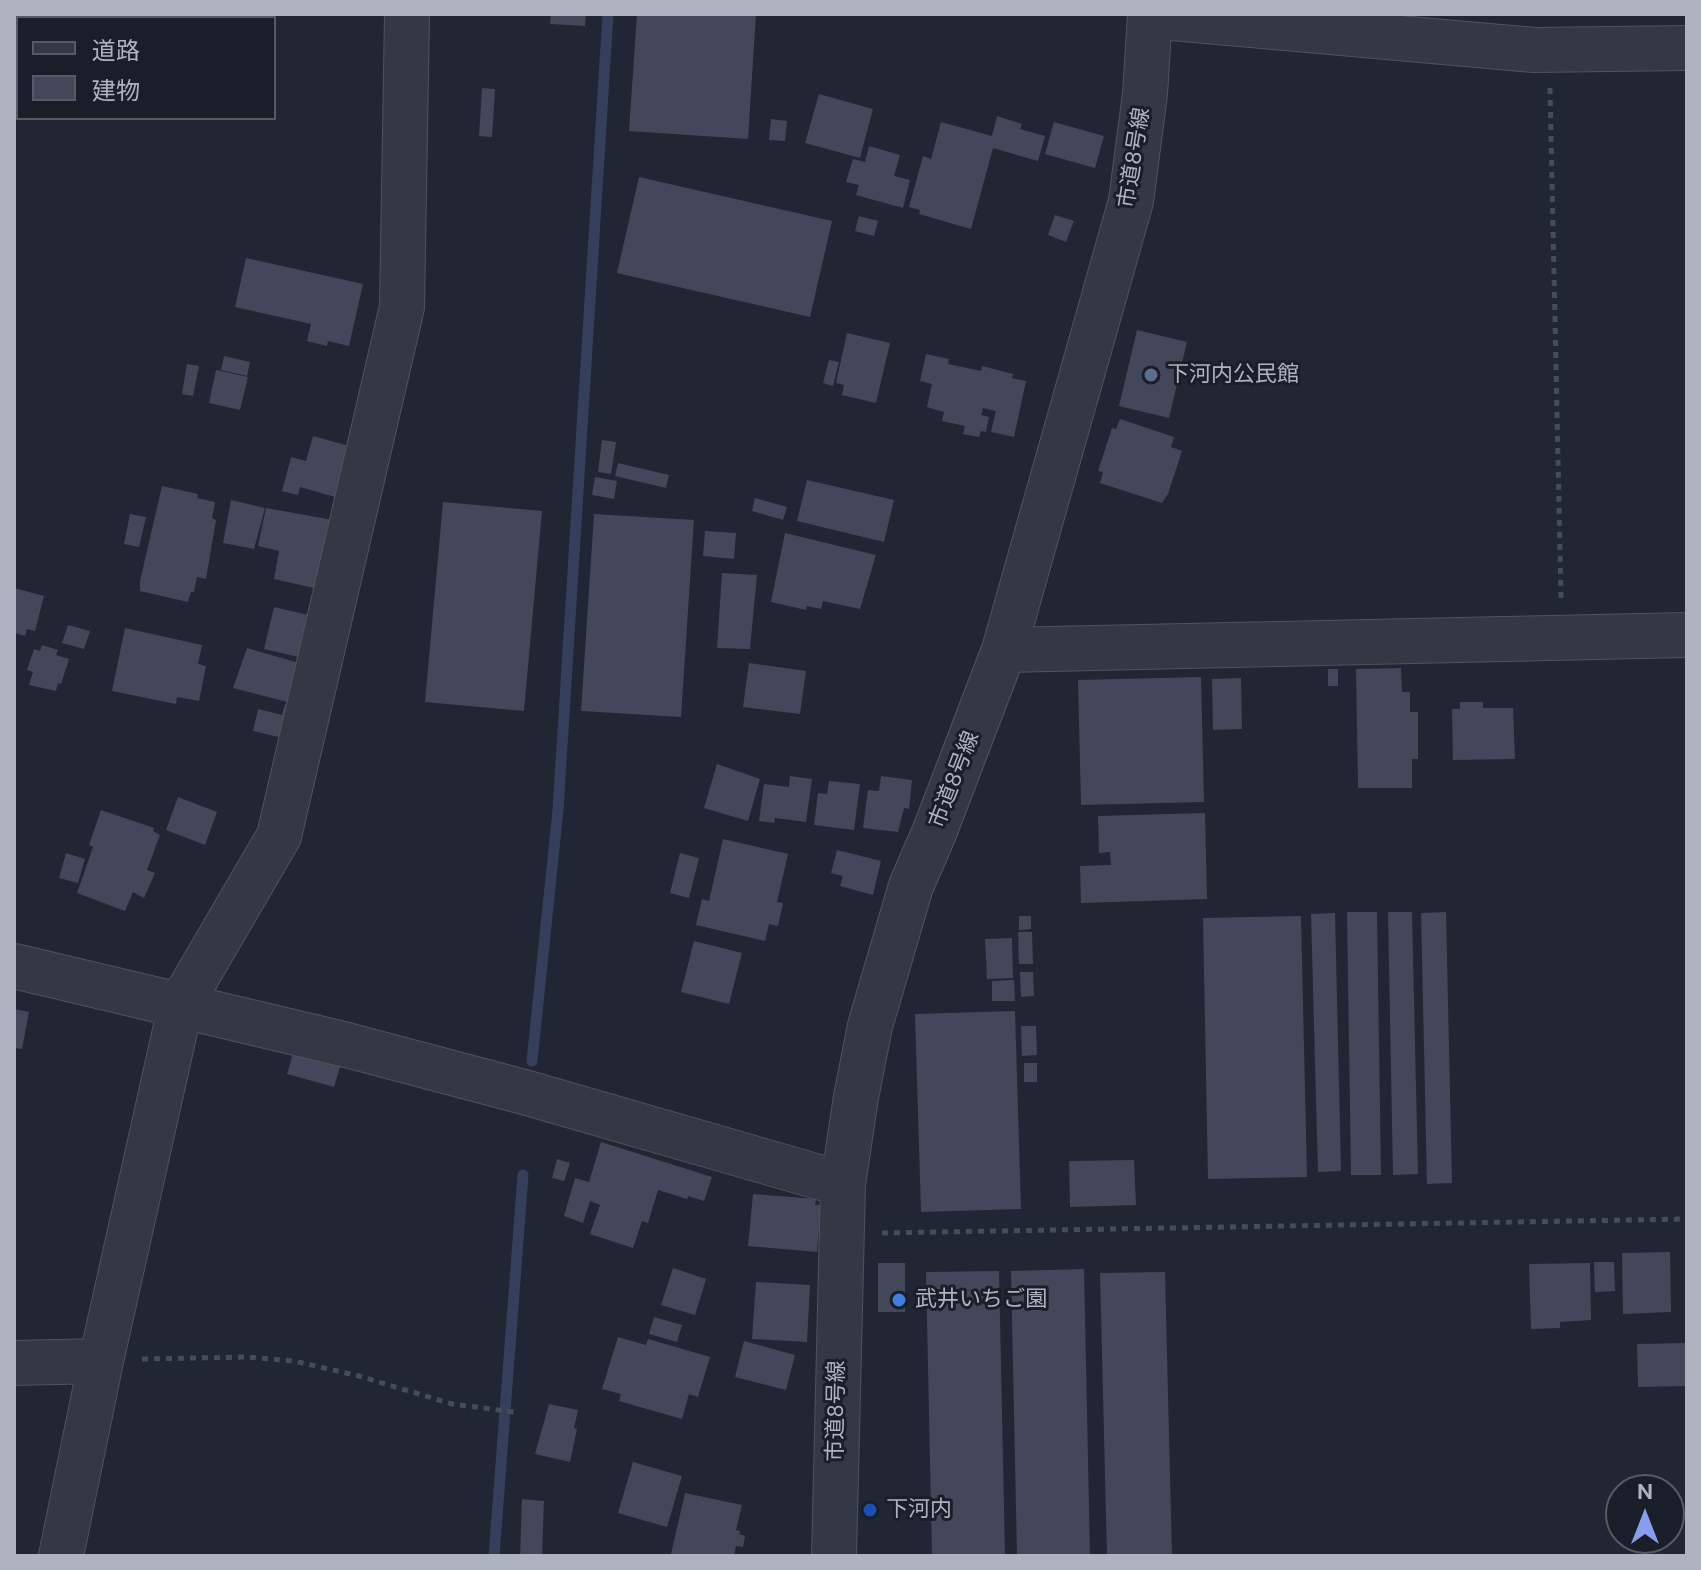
<!DOCTYPE html>
<meta charset="utf-8">
<style>
body{margin:0}
#map{position:relative;width:1701px;height:1570px;overflow:hidden;background:#212634;font-family:"DM Sans","Noto Sans JP",sans-serif}
canvas{display:block}
.frame{position:absolute;inset:0;border:16px solid #aeb3c2;pointer-events:none}
.legend{position:absolute;left:16px;top:16px;width:260px;height:104px;box-sizing:border-box;background:#1a1e29;border:2px solid #555a66;margin:0;padding:10px 14px;list-style:none;font-size:24px;color:#aeb3c2}
.legend li{display:flex;align-items:center;gap:16px;height:40px}
.legend b{width:40px;border:2px solid #555a66}
.north{position:absolute;left:1605px;top:1474px;width:80px;height:80px;box-sizing:border-box;background:#1a1e29;border:2px solid #555a66;border-radius:50%;rotate:0deg;font-size:22px;font-weight:700;line-height:32px;text-align:center;color:#aeb3c2}
.north::after{content:'';display:block;margin:auto;width:28px;height:36px;background:#879eee;clip-path:polygon(50% 0,100% 100%,50% 72%,0 100%)}
</style>
<div id="map">
<canvas width="1701" height="1570"></canvas>
<div class="frame"></div>
<ul class="legend">
<li><b style="height:10px;background:#343845"></b>道路</li>
<li><b style="height:22px;background:#424859"></b>建物</li>
</ul>
<div class="north">N</div>
</div>
<script>
const g = document.querySelector('canvas').getContext('2d');
g.lineJoin = 'round';
function poly(rows) {
  const path = new Path2D();
  for (const r of rows) {
    path.moveTo(r[0], r[1]);
    for (let i = 2; i < r.length; i += 2) path.lineTo(r[i], r[i + 1]);
  }
  return path;
}
function stroke(path, color, width, dash) {
  g.strokeStyle = color;
  g.lineWidth = width;
  g.lineCap = dash ? 'butt' : 'round';
  g.setLineDash(dash || []);
  g.stroke(path);
}
function fill(path, color) {
  g.fillStyle = color;
  g.fill(path, 'evenodd');
}
function label(font, color, halo, rows, align = 'center') {
  g.font = font + ' "DM Sans","Noto Sans JP",sans-serif';
  g.lineWidth = 6;
  g.setLineDash([]);
  g.textBaseline = 'middle';
  g.strokeStyle = halo;
  g.fillStyle = color;
  for (const [text, x, y, turn = 0] of rows) {
    g.save();
    g.translate(x, y);
    g.rotate((+turn || 0) * Math.PI / 180);
    g.textAlign = isNaN(turn) ? turn : align;
    if (halo) g.strokeText(text, 0, 0);
    g.fillText(text, 0, 0);
    g.restore();
  }
}
stroke(poly([
 [532,1061,558,810,608,14],
 [494,1556,523,1175]
]), '#363f5a', 11);
fill(poly([
 [551,14,586,14,585,26,550,24],
 [637,14,756,14,748,139,629,131],
 [482,88,495,89,492,137,479,136],
 [819,94,873,109,860,158,805,143],
 [997,116,1022,124,1020,129,1045,136,1038,161,993,148,971,229,919,214,920,210,909,207,923,156,931,159,941,122,992,136],
 [771,119,787,121,785,141,769,140],
 [1054,122,1104,136,1095,168,1045,154],
 [869,146,900,155,894,176,910,180,903,208,856,195,859,185,846,182,853,159,865,162],
 [639,177,832,221,810,317,617,273],
 [1055,215,1074,221,1066,242,1048,235],
 [859,216,878,221,874,236,855,231],
 [246,258,363,284,349,346,328,341,327,346,307,341,311,324,235,307],
 [1137,330,1187,342,1169,418,1119,406],
 [847,333,890,343,876,403,842,395,844,385,836,383],
 [926,354,949,359,948,364,981,371,982,366,1013,374,1012,378,1026,381,1014,437,991,432,996,411,983,408,981,415,989,417,986,432,981,431,979,437,963,434,965,426,942,421,944,412,927,407,932,384,920,381],
 [224,356,250,362,247,376,221,370],
 [829,360,839,362,833,386,823,383],
 [187,364,199,366,193,396,182,394],
 [216,370,248,377,240,410,209,403],
 [1120,419,1174,437,1171,447,1182,451,1168,494,1162,503,1100,483,1103,472,1098,471,1112,428,1116,429],
 [313,436,349,446,335,497,300,487,298,495,282,491,291,457,306,461],
 [602,440,616,442,611,474,598,472],
 [618,463,669,475,666,488,615,476],
 [595,477,617,481,614,499,592,495],
 [807,480,894,500,884,542,797,521],
 [162,486,198,494,197,498,215,502,212,518,216,520,206,579,197,577,194,592,191,592,188,602,140,591,140,581],
 [755,498,787,507,783,520,752,511],
 [231,500,265,508,254,549,223,543],
 [443,502,542,511,524,711,425,702],
 [266,508,333,520,318,589,274,579,279,551,258,546],
 [130,514,146,517,139,547,124,544],
 [594,514,694,520,681,717,581,711],
 [705,531,736,533,734,559,703,556],
 [785,533,876,555,860,609,823,601,821,609,807,606,806,610,771,602],
 [722,573,757,575,750,649,717,648],
 [14,588,44,596,35,631,27,629,25,636,14,633],
 [274,607,313,616,303,658,264,649],
 [68,625,90,631,84,649,62,643],
 [125,628,202,645,198,664,206,666,199,701,177,697,176,704,112,691],
 [42,645,58,650,56,655,69,659,61,684,58,683,56,691,29,685,33,672,27,670,34,649,40,651],
 [247,648,299,663,295,704,233,688],
 [749,663,806,671,800,714,743,707],
 [1401,668,1402,692,1410,692,1410,712,1418,712,1418,759,1412,759,1412,788,1358,788,1356,669],
 [1328,669,1338,669,1338,686,1328,686],
 [1201,677,1204,802,1081,805,1078,680],
 [1241,678,1242,729,1213,730,1212,679],
 [1460,702,1483,702,1483,708,1513,708,1515,759,1453,760,1452,709,1460,709],
 [285,704,294,707,283,738,253,731,258,709,282,715],
 [717,764,760,779,748,821,704,808],
 [790,776,812,779,806,822,775,818,774,823,759,821,764,784,789,787],
 [881,776,912,780,909,809,904,808,898,832,863,828,868,790,879,791],
 [829,781,860,784,854,830,814,825,818,793,827,794],
 [178,797,217,812,205,845,166,830],
 [101,810,154,828,153,831,160,835,147,870,155,873,144,898,133,892,125,911,77,893,93,847,89,845],
 [1205,813,1207,899,1081,903,1080,866,1111,865,1110,852,1099,853,1098,816],
 [723,839,788,854,777,902,783,903,778,926,769,924,765,941,696,925,702,899,709,901],
 [837,850,881,861,873,895,840,886,843,876,831,873],
 [66,853,85,859,78,883,59,878],
 [680,853,699,858,689,898,670,893],
 [1347,912,1377,912,1381,1175,1351,1175],
 [1388,912,1412,912,1418,1174,1393,1175],
 [1446,912,1452,1183,1427,1184,1421,913],
 [1335,913,1341,1171,1318,1172,1311,914],
 [1019,916,1031,916,1031,929,1019,930],
 [1301,916,1307,1177,1208,1179,1203,918],
 [1018,932,1032,932,1033,964,1019,964],
 [1012,938,1013,978,987,979,985,939],
 [694,941,742,953,729,1004,681,992],
 [1020,972,1033,972,1034,996,1021,997],
 [1014,980,1015,1001,992,1001,992,981],
 [14,1009,29,1012,22,1049,14,1048],
 [1015,1011,1021,1209,921,1212,915,1014],
 [1021,1026,1036,1026,1037,1055,1022,1056],
 [295,1047,342,1061,334,1087,287,1074],
 [1024,1063,1037,1063,1037,1082,1024,1082],
 [601,1142,712,1177,704,1201,688,1196,687,1199,658,1190,648,1223,642,1221,633,1248,590,1234,600,1205,590,1201,583,1223,564,1216,575,1178,589,1182],
 [557,1159,570,1163,564,1181,552,1178],
 [1134,1160,1136,1205,1070,1207,1069,1161],
 [753,1194,816,1199,815,1205,821,1205,817,1252,748,1246],
 [1670,1252,1671,1312,1623,1314,1622,1253],
 [1594,1262,1614,1262,1615,1291,1595,1292],
 [878,1263,905,1263,905,1312,878,1312],
 [1590,1263,1591,1320,1560,1322,1560,1328,1531,1329,1529,1264],
 [673,1268,706,1279,695,1315,661,1305],
 [1084,1269,1090,1556,1017,1556,1011,1271],
 [999,1271,1005,1556,932,1556,926,1272],
 [1165,1272,1172,1556,1107,1556,1100,1273],
 [756,1282,810,1285,807,1342,752,1339],
 [654,1317,682,1325,677,1342,649,1334],
 [618,1337,646,1345,648,1339,710,1357,698,1397,689,1394,682,1419,619,1401,621,1394,602,1389],
 [744,1341,795,1355,786,1390,735,1377],
 [1687,1343,1687,1386,1638,1387,1637,1344],
 [549,1404,578,1410,574,1428,577,1429,570,1462,535,1454],
 [633,1462,682,1476,667,1527,618,1513],
 [685,1493,742,1505,736,1530,740,1531,739,1534,745,1536,743,1547,736,1546,734,1556,671,1554],
 [522,1499,544,1501,542,1556,520,1556]
]), '#424859');
const minor = poly([
 [1150,16,1534,50,1687,48],
 [1004,650,1687,635],
 [14,966,343,1044,524,1092,843,1184],
 [14,1363,101,1361],
 [61,1556,101,1361,181,1004,279,836,402,307,407,14],
 [834,1556,843,1184,856,1097,870,1026,911,886,934,833,1004,650,1131,201,1145,94,1150,14]
]);
stroke(minor, '#4f5360', 46);
stroke(poly([
 [1550,88,1561,598],
 [882,1233,1687,1219],
 [142,1359,248,1357,294,1361,359,1376,452,1404,514,1412]
]), '#424f55', 5, [6, 6]);
stroke(minor, '#343845', 44);
for (const [x, y, r, color] of [
 [1151,375,8,"#5c6f8a"],
 [899,1300,8,"#3f7fe0"],
 [870,1510,8,"#1a4fb4"]
]) {
  const dot = new Path2D();
  dot.arc(x, y, r, 0, 2 * Math.PI);
  g.fillStyle = color;
  g.fill(dot);
  stroke(dot, '#1a1e29', 3);
}
label('22px', '#aeb3c2', '#1a1e29', [
 ["市道8号線",1135,158,-81],
 ["市道8号線",955,780,-69],
 ["市道8号線",837,1411,-89]
]);
label('22px', '#aeb3c2', '#1a1e29', [
 ["下河内公民館",1167,375],
 ["武井いちご園",915,1300],
 ["下河内",886,1510]
], 'left');
</script>
